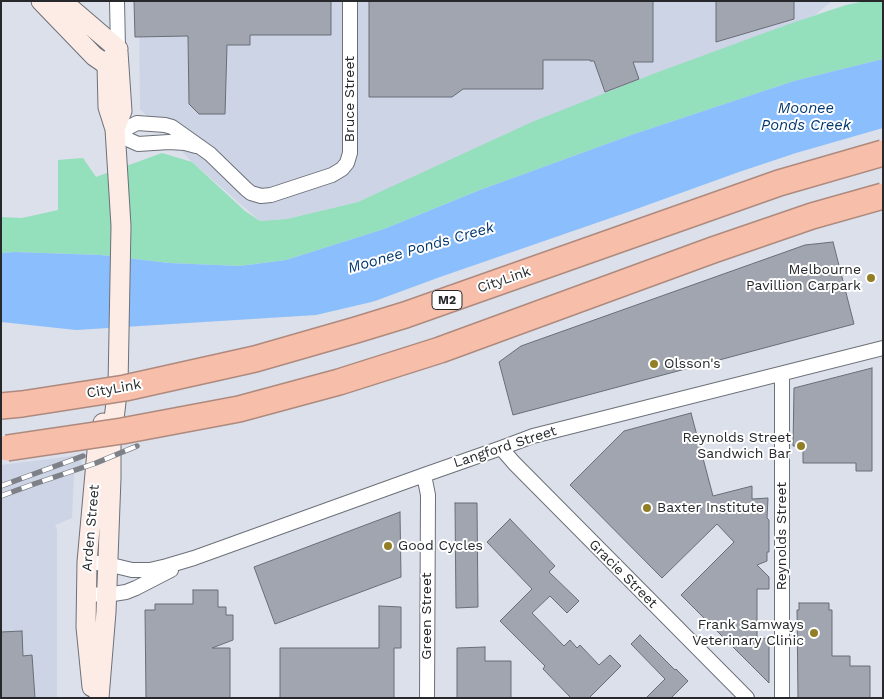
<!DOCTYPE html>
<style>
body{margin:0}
#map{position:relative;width:884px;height:699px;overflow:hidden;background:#dbe0ea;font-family:"Work Sans",sans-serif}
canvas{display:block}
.frame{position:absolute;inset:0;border:2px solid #26282b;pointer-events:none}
</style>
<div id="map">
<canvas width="884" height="699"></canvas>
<div class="frame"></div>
</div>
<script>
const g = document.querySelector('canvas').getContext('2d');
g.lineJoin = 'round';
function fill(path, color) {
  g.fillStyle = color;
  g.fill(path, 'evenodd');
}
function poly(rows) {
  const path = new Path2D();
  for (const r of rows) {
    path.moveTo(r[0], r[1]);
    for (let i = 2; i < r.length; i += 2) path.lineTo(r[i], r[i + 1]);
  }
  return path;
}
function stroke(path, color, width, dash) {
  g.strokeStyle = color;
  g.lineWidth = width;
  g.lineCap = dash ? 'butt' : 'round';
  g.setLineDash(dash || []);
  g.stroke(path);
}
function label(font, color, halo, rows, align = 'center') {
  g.font = font + ' "Work Sans",sans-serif';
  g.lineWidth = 4;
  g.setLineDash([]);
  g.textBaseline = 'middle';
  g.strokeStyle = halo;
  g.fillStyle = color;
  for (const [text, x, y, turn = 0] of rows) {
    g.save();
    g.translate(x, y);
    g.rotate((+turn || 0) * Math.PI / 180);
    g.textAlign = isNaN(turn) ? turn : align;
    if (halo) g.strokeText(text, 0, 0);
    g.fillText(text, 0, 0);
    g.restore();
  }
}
fill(poly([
 [139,1,832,1,815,15,358,202,287,219,260,221,192,162,140,109],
 [81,455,82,470,74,473,72,518,55,525,57,530,57,698,1,698,1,465]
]), '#cdd4e5');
fill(poly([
 [866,1,883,1,883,59,794,81,634,134,480,190,384,229,286,260,240,266,169,263,101,255,15,252,1,253,1,217,22,218,58,210,58,160,83,158,96,177,162,153,192,162,245,211,260,221,287,219,358,202,532,122,653,74,789,24,846,5]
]), '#94dfbc');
fill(poly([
 [883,59,883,135,722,184,380,300,316,315,76,330,1,322,1,253,15,252,101,255,169,263,240,266,286,260,384,229,480,190,634,134,794,81]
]), '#8bbefd');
fill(poly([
 [883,128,883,137,723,186,381,302,356,308,440,277,628,212,739,172,796,153]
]), '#dbe0ea');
const building = poly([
 [134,1,331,1,331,35,250,35,250,45,227,45,225,114,199,114,189,104,188,36,135,37,134,1],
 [369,1,653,1,653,62,633,62,639,79,605,92,594,61,590,61,590,60,543,60,543,89,463,89,452,97,369,97,369,1],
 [716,1,794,1,794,19,716,42,716,1],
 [833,242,854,324,513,415,499,362,521,346,805,245,833,242],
 [872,368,872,471,856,471,856,463,803,463,803,446,793,446,794,388,872,368],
 [691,413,713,496,752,486,752,499,768,498,767,518,769,520,769,552,767,552,767,561,757,565,769,577,769,589,757,589,757,639,769,638,769,683,681,595,734,542,717,524,662,578,570,485,624,431,691,413],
 [455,503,477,503,478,607,456,608,455,503],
 [400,512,401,577,275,624,254,567,400,512],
 [510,519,555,566,549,572,579,601,567,613,550,596,532,613,564,646,570,640,577,648,580,645,599,665,610,655,621,666,589,698,571,698,543,669,545,666,500,621,532,589,487,542,510,519],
 [193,590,218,590,218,607,226,607,226,615,233,615,233,640,212,648,230,648,230,698,146,698,145,610,155,610,155,604,193,604,193,590],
 [799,603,829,603,829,610,832,610,832,656,850,656,850,666,870,666,870,698,798,698,797,610,799,610,799,603],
 [379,606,401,607,401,648,394,648,394,698,280,698,280,648,379,648,379,606],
 [22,631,23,656,32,655,35,698,1,698,1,632,22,631],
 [640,635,675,670,676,669,688,681,671,698,646,698,665,679,631,644,640,635],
 [485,647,485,661,511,661,511,698,457,698,457,648,485,647]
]);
fill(building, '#a1a5af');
stroke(building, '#696d76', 1);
const street = poly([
 [117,1,118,49],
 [116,134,137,123,165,125,172,127,210,154,246,189,251,193,261,196,271,195,332,175,342,169,347,163,350,153,350,1],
 [116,134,138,144,169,142,185,143,196,146],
 [782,374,782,698],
 [501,448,514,463,747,698],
 [424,475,428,495,427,698],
 [87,562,107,564,132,570,150,570,167,566,194,558,424,475,501,448,533,436,883,348],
 [87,594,106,595,126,592,136,588,171,570]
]);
const secondary = poly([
 [41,1,94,56,107,65,119,65],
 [62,1,118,49],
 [115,129,122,111,118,52],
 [92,687,86,627,87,562,97,451,103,423],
 [99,698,106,612,111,478,111,445,118,385,121,226,115,129,108,107,107,65,118,49]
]);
stroke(street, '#6c7079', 16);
stroke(secondary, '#6c7079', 21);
stroke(street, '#fff', 14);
stroke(secondary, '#fdece6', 19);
const rail = poly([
 [1,486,83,456],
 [1,496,34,484,96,463,137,446]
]);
stroke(rail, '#7e8187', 5.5);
stroke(rail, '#fff', 4, [11]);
const highwayBridge = poly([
 [1,406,22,404,125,388,255,359,356,330,405,315,779,183,883,153],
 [7,448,122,431,239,409,339,382,440,350,713,250,812,216,883,196]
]);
stroke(highwayBridge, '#ae8a7e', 28, []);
stroke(highwayBridge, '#f7beaa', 25);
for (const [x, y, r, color] of [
 [871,278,5,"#917e25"],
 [654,364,5,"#917e25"],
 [801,446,5,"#917e25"],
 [647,508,5,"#917e25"],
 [388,546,5,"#917e25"],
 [814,633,5,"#917e25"]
]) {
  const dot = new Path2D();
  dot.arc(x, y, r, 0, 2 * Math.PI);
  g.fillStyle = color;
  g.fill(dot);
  stroke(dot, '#fff', 2);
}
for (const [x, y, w] of [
 [447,300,30]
]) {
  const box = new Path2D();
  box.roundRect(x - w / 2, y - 9.5, w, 19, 4);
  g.fillStyle = '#fff';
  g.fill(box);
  stroke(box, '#26282b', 1);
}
label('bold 12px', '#26282b', null, [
 ["M2",447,300]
]);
label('14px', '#26282b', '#fff', [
 ["Bruce Street",350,99,-90],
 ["CityLink",504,280,-19],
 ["CityLink",114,389,-10],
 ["Langford Street",505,447,-18],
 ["Arden Street",91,528,-85],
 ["Reynolds Street",782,536,-90],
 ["Gracie Street",623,574,45],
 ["Green Street",427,616,-90]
]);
label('14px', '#26282b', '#fff', [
 ["Melbourne",861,270],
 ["Pavillion Carpark",861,286],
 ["Olsson's",664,364,"left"],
 ["Reynolds Street",791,438],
 ["Sandwich Bar",791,454],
 ["Baxter Institute",657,508,"left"],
 ["Good Cycles",398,546,"left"],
 ["Frank Samways",804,625],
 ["Veterinary Clinic",804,641]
], 'right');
label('italic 15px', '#033970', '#fff', [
 ["Moonee",806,109],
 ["Ponds Creek",806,126],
 ["Moonee Ponds Creek",421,248,-16]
]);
</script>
